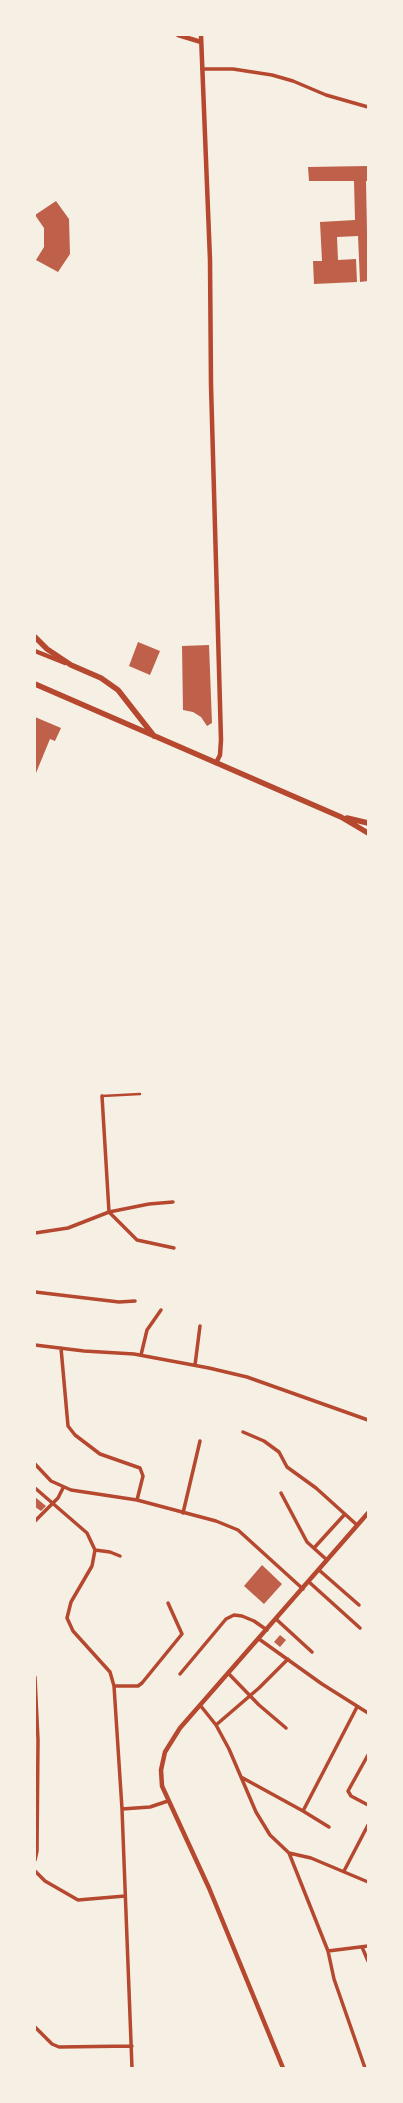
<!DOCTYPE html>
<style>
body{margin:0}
#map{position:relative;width:403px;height:2103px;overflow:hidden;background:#f6efe4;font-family:Poppins,sans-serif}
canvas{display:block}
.frame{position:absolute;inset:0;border:36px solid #f6efe4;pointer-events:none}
</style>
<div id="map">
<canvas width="403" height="2103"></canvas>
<div class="frame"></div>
</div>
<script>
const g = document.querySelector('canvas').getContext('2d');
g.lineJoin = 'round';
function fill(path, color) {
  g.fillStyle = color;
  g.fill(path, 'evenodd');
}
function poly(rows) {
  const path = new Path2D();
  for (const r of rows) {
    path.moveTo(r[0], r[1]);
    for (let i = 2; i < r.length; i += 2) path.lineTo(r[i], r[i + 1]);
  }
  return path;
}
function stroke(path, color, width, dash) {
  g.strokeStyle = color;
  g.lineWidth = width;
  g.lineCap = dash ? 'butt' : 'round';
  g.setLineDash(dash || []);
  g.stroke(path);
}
fill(poly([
 [368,166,368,181,366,181,368,281,360,282,358,236,337,237,338,260,356,259,357,282,314,284,313,261,322,261,320,222,355,220,354,181,309,181,308,167],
 [56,201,69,219,70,254,58,272,36,260,44,247,44,228,35,215],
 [138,642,160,651,150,675,129,666],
 [209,645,212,723,207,726,201,717,193,712,183,710,182,646],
 [35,717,61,728,55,741,50,739,36,773],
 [35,1497,46,1506,41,1511,35,1507],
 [262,1565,282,1584,264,1604,244,1586],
 [280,1635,286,1640,280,1647,274,1642]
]), '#bf614a');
stroke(poly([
 [102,1096,140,1094]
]), '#b5482f', 2.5);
stroke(poly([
 [202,69,233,69,272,75,293,81,326,95,368,107],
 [102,1096,109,1212,137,1240,174,1248],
 [35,1233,68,1228,109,1212,149,1204,173,1202],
 [35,1292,119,1302,135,1301],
 [35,1345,84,1351,134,1354,209,1368,247,1377,368,1420],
 [61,1348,68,1426,75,1435,100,1454,140,1468,143,1476,137,1500],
 [141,1355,147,1330,161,1310],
 [195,1365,200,1326],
 [243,1432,264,1441,279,1452,287,1467,316,1488,357,1525],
 [35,1464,51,1481,71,1490,137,1500,216,1521,238,1530,303,1589],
 [35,1488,87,1533,95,1550,92,1566,71,1602,67,1618,73,1631,110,1672,114,1686,122,1809,132,2068],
 [281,1493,307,1542,327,1560],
 [183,1513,200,1441],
 [35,1521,58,1498,63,1488],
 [314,1548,345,1514],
 [95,1550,110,1552,120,1556],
 [319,1570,359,1605],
 [309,1582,360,1628],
 [276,1619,312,1652],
 [259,1639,322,1684,368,1713],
 [180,1674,226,1619,234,1615,242,1616,254,1621,267,1630],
 [229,1674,259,1705,286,1728],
 [35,1677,38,1740,37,1851,35,1860],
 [114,1686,138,1686,142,1683,182,1634,168,1603],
 [200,1705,216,1725,229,1749,256,1812,270,1835,289,1853,328,1951,334,1979,365,2068],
 [216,1725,259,1688,288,1659],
 [368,1755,348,1791,351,1796,368,1805],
 [241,1777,303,1811,357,1707],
 [122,1809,150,1807,168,1801],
 [303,1811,329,1827],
 [289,1853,311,1858,368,1882],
 [35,1871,45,1881,78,1900,125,1896],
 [344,1871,368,1825],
 [362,1947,368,1961],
 [328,1951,368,1946],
 [35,2027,52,2044,59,2047,132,2046]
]), '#b5482f', 3.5);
stroke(poly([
 [178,35,201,42],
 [201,35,210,260,211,385,221,740,220,755,216,763],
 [35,651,65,663],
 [283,2068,209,1888,162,1786,161,1770,165,1752,180,1728,368,1513]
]), '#b5482f', 4.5);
stroke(poly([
 [35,637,47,649,71,665,101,678,118,690,154,736],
 [35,684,341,817,368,833],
 [347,818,368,823]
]), '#b5482f', 5.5);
</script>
